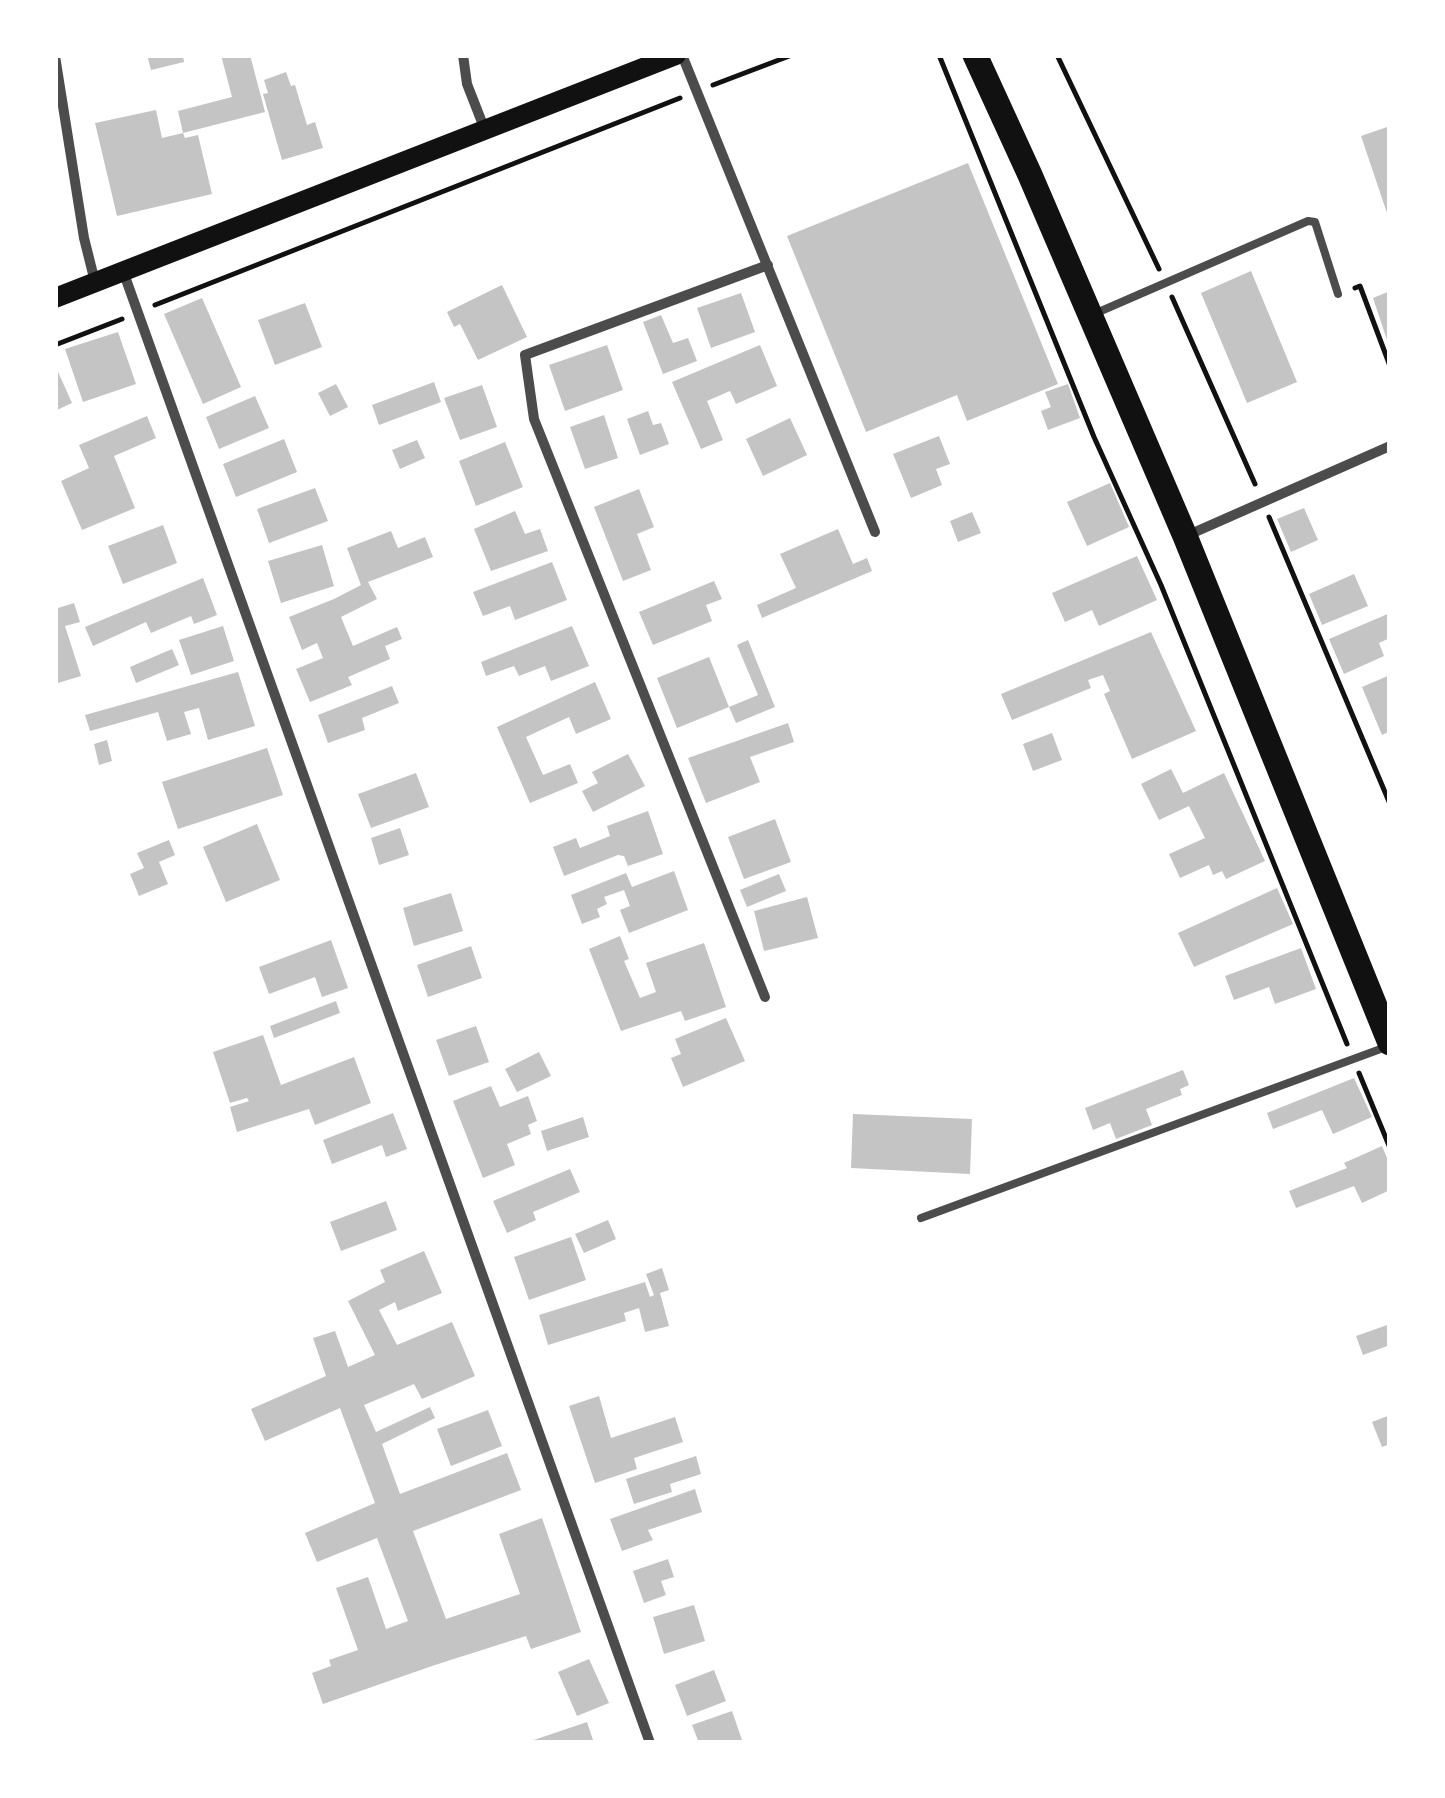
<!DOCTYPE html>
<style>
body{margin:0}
#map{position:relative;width:1445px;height:1798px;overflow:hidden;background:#fff;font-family:Roboto,sans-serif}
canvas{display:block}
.frame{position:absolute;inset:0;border:58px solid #fff;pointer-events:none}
</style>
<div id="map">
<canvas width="1445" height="1798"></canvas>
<div class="frame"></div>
</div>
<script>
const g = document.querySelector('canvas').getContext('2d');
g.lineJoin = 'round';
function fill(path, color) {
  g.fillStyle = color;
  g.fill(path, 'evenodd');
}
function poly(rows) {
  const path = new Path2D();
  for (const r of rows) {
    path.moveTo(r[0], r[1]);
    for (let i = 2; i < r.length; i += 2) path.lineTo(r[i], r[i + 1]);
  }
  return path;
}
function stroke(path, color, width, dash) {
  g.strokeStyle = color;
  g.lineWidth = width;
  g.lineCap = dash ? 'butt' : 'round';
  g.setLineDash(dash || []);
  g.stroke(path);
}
fill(poly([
 [147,55,183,55,184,62,151,70],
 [221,55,250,55,265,112,183,133,185,138,198,135,212,194,117,216,95,123,156,110,162,138,183,133,178,111,232,97],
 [286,72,291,86,295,85,307,125,315,122,323,148,282,160,263,94,268,93,264,80],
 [1390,126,1390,219,1389,219,1361,136],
 [968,163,1058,384,967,421,957,395,866,432,787,236],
 [1251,271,1297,382,1247,403,1201,293],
 [502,285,527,337,478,360,460,324,454,327,447,312],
 [1390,291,1390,346,1389,346,1373,298],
 [741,293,755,332,711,348,697,308],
 [202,298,241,387,203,404,164,314],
 [305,303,322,347,275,365,258,320],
 [661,315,673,343,688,338,697,361,663,374,643,322],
 [118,332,136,384,83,402,65,349],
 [607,345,623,390,565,411,549,365],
 [760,345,777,386,736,404,730,391,707,401,723,440,701,449,672,382],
 [55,365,72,403,55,411],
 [434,382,441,402,379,425,372,405],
 [336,384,348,407,330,416,318,393],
 [1068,384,1080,418,1048,430,1041,411,1051,407,1045,392],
 [482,385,497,427,460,440,444,398],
 [255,396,269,428,219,449,206,417],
 [648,411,653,425,661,423,669,444,640,455,627,419],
 [604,415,618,458,585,469,570,427],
 [147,416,156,438,114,456,135,508,82,530,61,481,89,468,79,445],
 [790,418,807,455,763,476,746,439],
 [939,436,950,464,936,469,942,485,911,498,893,454],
 [284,439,297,472,236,497,223,464],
 [417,440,425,458,400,469,392,450],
 [505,442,523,487,476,506,459,461],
 [1110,483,1129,527,1087,546,1067,502],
 [315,488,328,521,269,543,257,509],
 [639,489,654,527,637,534,651,570,623,581,594,507],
 [1304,508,1318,540,1291,552,1277,519],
 [515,511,525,534,540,529,548,551,491,571,474,529],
 [972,512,981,533,958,542,950,521],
 [163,525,177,563,123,584,108,546],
 [838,529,853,564,867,558,872,571,762,618,757,605,796,588,780,554],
 [391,531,398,548,425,537,433,557,368,582,377,599,341,617,353,646,397,627,402,639,385,646,390,659,348,677,352,685,310,702,296,669,323,658,317,643,302,650,289,617,334,599,361,585,347,548],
 [322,545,334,586,281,603,268,561],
 [1137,556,1157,600,1099,626,1092,610,1065,622,1052,593],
 [552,562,567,600,515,620,510,606,483,616,473,592],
 [1354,574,1368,606,1322,625,1309,594],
 [203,578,217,615,194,624,191,616,151,633,146,622,93,646,85,627],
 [714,581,722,599,706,605,712,621,653,645,639,612],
 [74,603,80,622,65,626,81,676,58,683,55,673,55,609],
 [1390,613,1390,638,1379,643,1384,656,1344,674,1329,639],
 [223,626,234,661,191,675,179,640],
 [572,626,589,666,551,681,545,666,519,676,514,666,486,676,481,662],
 [1151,632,1196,731,1132,759,1104,694,1110,691,1103,675,1088,680,1091,688,1012,720,1001,694],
 [748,640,775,707,736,723,729,707,677,728,657,678,709,657,729,707,758,695,737,645],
 [172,649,179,665,136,683,130,667],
 [238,672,255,726,208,740,199,708,184,712,191,734,167,741,158,712,90,731,85,715],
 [1390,675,1390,731,1382,735,1362,687],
 [595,682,611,719,576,734,569,717,526,737,543,775,570,764,578,783,530,803,497,727],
 [392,686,399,703,362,718,365,730,328,743,318,715],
 [788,723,794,742,750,757,760,782,706,803,688,758],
 [1052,733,1062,760,1033,771,1023,744],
 [107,740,112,761,99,765,94,744],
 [267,748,283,795,178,829,162,782],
 [628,754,645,786,593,812,582,791,598,783,592,772],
 [1171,769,1183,793,1224,773,1265,861,1226,879,1222,871,1213,875,1209,865,1180,878,1169,854,1205,838,1189,806,1159,820,1141,784],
 [416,773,429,807,371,828,358,794],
 [648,811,663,854,628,866,624,856,618,855,564,876,553,847,576,838,580,848,610,836,607,826],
 [775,819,791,862,744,879,728,837],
 [257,824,280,880,226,902,203,847],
 [400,828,409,855,379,865,371,838],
 [169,840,175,855,159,862,168,884,139,896,130,874,144,868,137,853],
 [674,871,688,910,629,933,620,910,630,906,624,890,604,897,607,904,597,909,600,917,582,924,571,895,626,873,632,887],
 [779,874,786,891,747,907,740,890],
 [1277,888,1293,924,1194,967,1178,933],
 [451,893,463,931,414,946,403,908],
 [807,897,818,938,764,951,754,911],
 [620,936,629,959,624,961,640,998,656,992,646,963,704,943,726,1007,685,1021,681,1011,621,1031,589,949],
 [331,940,348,988,322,997,315,977,269,994,259,967],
 [471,946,482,978,428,997,417,965],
 [1301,948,1316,989,1275,1004,1269,987,1234,1000,1225,976],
 [336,1001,340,1013,274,1038,270,1026],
 [726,1018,745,1061,683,1087,671,1058,681,1054,675,1039],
 [476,1026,489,1062,449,1076,436,1040],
 [263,1035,281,1085,354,1057,371,1103,315,1125,309,1109,237,1132,230,1107,249,1101,247,1098,230,1103,213,1052],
 [539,1052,551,1076,517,1092,505,1069],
 [1183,1070,1189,1085,1180,1089,1182,1095,1146,1109,1152,1125,1116,1139,1110,1123,1093,1130,1085,1108],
 [1354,1078,1372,1117,1333,1134,1322,1110,1273,1129,1267,1113],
 [491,1086,500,1107,528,1096,537,1121,528,1125,531,1134,507,1144,515,1165,483,1178,453,1101],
 [393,1113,407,1149,386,1157,382,1145,332,1164,323,1140],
 [853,1114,972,1119,970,1174,851,1168],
 [583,1117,589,1137,547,1151,541,1131],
 [1382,1146,1390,1165,1390,1190,1362,1203,1354,1186,1296,1208,1289,1191,1347,1168,1344,1163],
 [570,1169,580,1192,533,1212,536,1220,507,1233,493,1201],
 [386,1201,397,1230,341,1251,330,1222],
 [608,1220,616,1239,584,1253,575,1234],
 [571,1237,586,1280,529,1300,514,1257],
 [424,1251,442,1293,398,1311,395,1302,379,1310,397,1345,452,1322,475,1376,422,1399,414,1384,364,1405,376,1432,430,1407,435,1418,382,1444,400,1494,507,1453,521,1490,413,1531,446,1619,520,1594,499,1534,542,1518,581,1632,531,1649,526,1636,435,1665,323,1704,312,1673,331,1666,329,1660,358,1650,336,1588,368,1577,386,1629,408,1621,377,1538,317,1562,305,1533,375,1503,340,1408,265,1441,251,1409,326,1376,313,1338,335,1331,348,1367,375,1355,348,1301,385,1282,380,1270],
 [662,1268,669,1290,660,1293,669,1326,645,1332,639,1308,624,1313,626,1321,548,1345,539,1315,645,1282,650,1297,654,1295,646,1274],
 [1390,1324,1390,1345,1363,1355,1356,1336],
 [599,1396,611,1438,675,1417,683,1442,634,1458,637,1469,595,1483,569,1406],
 [488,1410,502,1446,451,1466,437,1429],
 [1390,1415,1390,1444,1382,1447,1372,1422],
 [696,1456,701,1474,670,1484,672,1492,634,1504,626,1479],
 [695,1489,702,1512,648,1530,653,1540,622,1551,610,1519],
 [668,1559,674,1577,661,1581,666,1595,644,1603,633,1571],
 [694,1605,705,1641,664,1654,653,1617],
 [589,1659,609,1703,577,1716,558,1672],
 [714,1670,726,1701,687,1716,675,1685],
 [732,1711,743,1743,699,1743,692,1725],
 [587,1722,594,1743,528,1743,528,1742]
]), '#c4c4c4');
stroke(poly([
 [939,55,1094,437,1161,585,1347,1044],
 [1057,55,1159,269],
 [713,85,792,55],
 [1355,288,1360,286,1390,366],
 [1172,297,1255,484],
 [155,305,680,98],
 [55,345,122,319],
 [1269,517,1390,804],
 [1359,1073,1390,1148]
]), '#111', 5);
stroke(poly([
 [1094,314,1308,221,1315,222,1338,294],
 [921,1218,1386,1047]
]), '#4c4c4c', 8);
stroke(poly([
 [463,55,467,84,485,130],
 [682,55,875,532],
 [55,56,84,238,95,282],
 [123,271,650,1743],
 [1186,536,1390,446],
 [765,997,534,419,525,355,768,265]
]), '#4c4c4c', 10);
stroke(poly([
 [55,298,676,55]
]), '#111', 20);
stroke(poly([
 [975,55,1030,175,1185,536,1390,1043]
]), '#111', 25);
</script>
